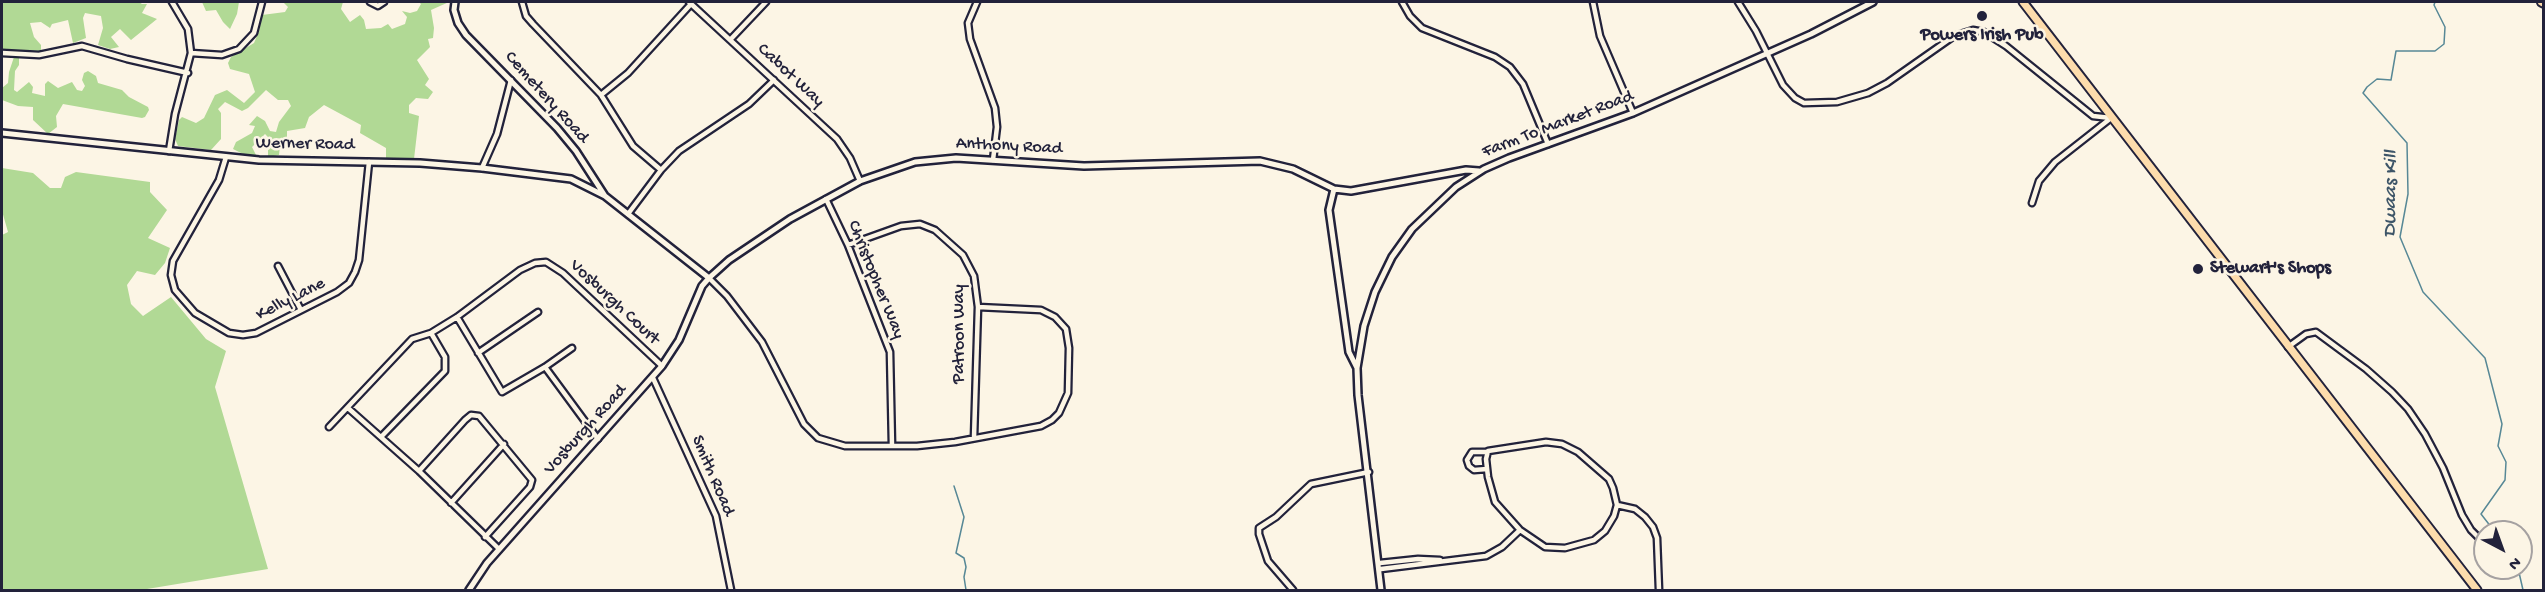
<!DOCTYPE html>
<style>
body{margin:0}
#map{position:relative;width:2545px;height:592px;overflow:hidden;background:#fcf5e5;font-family:"Gochi Hand",sans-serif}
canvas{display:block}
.frame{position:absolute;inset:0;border:3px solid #22223b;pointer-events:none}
.north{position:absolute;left:2473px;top:520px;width:60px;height:60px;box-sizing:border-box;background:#fcf5e5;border:2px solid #a5a1a1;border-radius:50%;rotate:139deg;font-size:16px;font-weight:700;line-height:24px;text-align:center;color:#22223b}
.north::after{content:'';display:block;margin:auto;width:21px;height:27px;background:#22223b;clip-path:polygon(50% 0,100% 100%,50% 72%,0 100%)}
</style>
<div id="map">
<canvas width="2545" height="592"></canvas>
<div class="frame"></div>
<div class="north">N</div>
</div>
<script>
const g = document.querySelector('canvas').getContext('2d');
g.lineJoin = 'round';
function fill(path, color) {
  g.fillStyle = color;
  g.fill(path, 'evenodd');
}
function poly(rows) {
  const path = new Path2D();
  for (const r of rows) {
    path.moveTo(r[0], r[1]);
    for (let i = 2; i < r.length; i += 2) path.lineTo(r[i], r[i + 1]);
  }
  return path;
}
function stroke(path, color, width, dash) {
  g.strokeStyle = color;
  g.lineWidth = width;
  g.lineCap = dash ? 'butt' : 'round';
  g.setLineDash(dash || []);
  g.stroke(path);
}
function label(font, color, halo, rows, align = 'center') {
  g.font = font + ' "Gochi Hand",sans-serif';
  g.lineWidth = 5;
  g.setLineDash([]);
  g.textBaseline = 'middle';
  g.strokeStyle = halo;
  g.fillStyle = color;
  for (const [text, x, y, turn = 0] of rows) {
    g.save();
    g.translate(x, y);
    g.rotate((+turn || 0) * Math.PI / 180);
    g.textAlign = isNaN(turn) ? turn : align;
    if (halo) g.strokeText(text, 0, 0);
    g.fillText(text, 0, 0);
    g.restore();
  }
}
fill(poly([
 [2,2,139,2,142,4,147,4,142,13,157,19,131,40,120,29,111,37,119,47,110,49,98,45,103,28,101,16,85,13,83,18,86,38,73,43,68,20,52,24,50,28,41,22,30,23,34,37,41,45,41,52,2,51],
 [202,2,239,2,237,14,230,29,223,22,216,10,206,11],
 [283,2,343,2,341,9,350,22,360,15,364,20,366,29,381,28,388,24,392,29,405,24,407,17,402,11,410,13,417,11,421,4,419,2,449,2,431,10,434,28,433,38,428,39,430,47,417,60,429,79,425,85,433,92,428,99,416,98,409,105,409,113,419,116,414,159,386,158,386,148,360,133,361,125,324,105,309,117,305,128,287,131,287,140,280,145,279,155,268,157,268,150,274,143,265,134,252,147,256,155,245,155,233,149,236,142,252,133,255,126,249,125,257,116,265,121,270,131,276,132,279,122,291,106,288,100,278,100,266,90,248,108,242,111,225,102,218,109,221,113,221,139,211,150,178,146,175,139,179,120,182,117,196,123,204,118,215,95,227,90,244,103,255,92,249,74,230,69,228,63,231,57,254,43,259,31,262,15,285,12,288,7],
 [14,57,19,57,19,65,15,71,14,90,17,92,29,82,33,87,32,93,45,96,45,84,48,81,58,88,72,82,77,90,82,91,85,86,82,80,84,73,88,71,96,76,98,83,122,90,129,97,148,107,149,110,145,117,142,118,63,104,56,116,57,127,48,134,33,120,33,107,18,106,2,100,2,88,8,83,9,72],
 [2,168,33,173,50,188,61,188,65,177,76,172,150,182,150,192,167,210,148,238,170,248,165,263,155,275,137,271,127,285,131,304,143,316,171,297,206,339,226,351,215,387,268,569,141,590,2,590,2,235,8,232,2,211]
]), '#b1d995');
stroke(poly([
 [2435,2,2434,5,2445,27,2444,44,2435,51,2396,51,2391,80,2377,79,2367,87,2363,93,2407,143,2408,194,2400,237,2423,292,2485,358,2502,424,2498,446,2506,462,2505,480,2481,514,2495,532],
 [954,486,964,517,956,553,964,558,966,567,964,577,966,590],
 [2518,568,2523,590]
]), '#578896', 1.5);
const minor = poly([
 [370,2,378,6,384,2],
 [522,2,526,16,533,24,601,95,633,146,661,170],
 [689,2,837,139,850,158,860,181],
 [977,2,968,23,970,39,995,108,997,127,993,160],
 [1402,2,1410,16,1422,28,1495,57,1510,67,1523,84,1548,144],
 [1593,2,1600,36,1633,113],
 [1738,2,1756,31,1783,85,1795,98,1804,103,1837,102,1868,93,1887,83,1954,36,1973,30,1984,32,2006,46,2093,116,2111,118],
 [730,40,766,2],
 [2,53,39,55,82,46,127,59,188,73],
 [191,53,222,55,239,49,254,33,262,2],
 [601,95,628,73,691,4],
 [169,151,175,114,191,53,188,29,172,2],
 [226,157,219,180,173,261,171,275,175,290,195,313,229,333,243,335,256,333,337,292,349,283,355,272,359,260,369,162],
 [482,168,497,134,511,80],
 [826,199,848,245,890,352,892,446],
 [2032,203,2039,181,2055,162,2111,118],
 [628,214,661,170,679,151,749,104,774,80],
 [848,245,901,226,920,224,935,230,963,255,974,276,978,307,974,438],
 [278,266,301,310],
 [709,278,727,296,762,342,804,424,818,438,845,446,917,446,955,442,1041,426,1052,420,1059,413,1068,393,1069,348,1066,329,1055,317,1041,310,978,307],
 [457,317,502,392,545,367,572,348],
 [2288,347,2306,334,2316,332,2366,369,2392,392,2408,409,2425,434,2443,468,2462,515,2471,530,2485,544],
 [478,353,538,312],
 [545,367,598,439],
 [653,378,716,516,731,590],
 [348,408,419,471,499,549],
 [329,427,412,339,431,333,457,317,520,270,535,263,546,262,563,273,662,366],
 [381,437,445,371,445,357,431,333],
 [1546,442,1562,444,1578,452,1609,479,1613,488,1617,505,1614,516,1605,531,1594,540,1565,548,1545,547,1520,530,1495,502,1488,477,1486,459,1488,451,1546,442],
 [1487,469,1474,470,1469,466,1467,460,1472,452,1487,452],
 [419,471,465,420,471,415,479,416,532,480,530,487,485,537],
 [451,503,504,444],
 [1617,505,1635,509,1645,517,1653,527,1657,538,1659,590],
 [1380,563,1418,559,1440,560],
 [1381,569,1486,556,1502,547,1520,530],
 [1293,590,1268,561,1259,534,1259,528,1276,517,1311,484,1369,472]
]);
const tertiary = poly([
 [455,2,454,10,458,23,466,35,557,128,576,151,605,196,709,278],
 [2,133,259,160,420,163,482,168,571,179,605,196],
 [1334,189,1329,210,1349,352,1357,368],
 [469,590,487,563,662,366,679,340,702,286,709,278,729,260,790,219,860,181,915,162,956,158,1084,166,1260,161,1293,169,1334,189,1351,191,1466,170,1479,171],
 [1381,590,1358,395,1357,368,1364,326,1375,292,1392,257,1412,229,1456,187,1484,169,1509,158,1633,113,1811,34,1873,2]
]);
const primary = poly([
 [2023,2,2477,590]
]);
const motorway = poly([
 [2542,2,2544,3]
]);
stroke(minor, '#22223b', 9);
stroke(tertiary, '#22223b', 10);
stroke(primary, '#22223b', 11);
stroke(motorway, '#22223b', 12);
stroke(minor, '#fcf5e5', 4.5);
stroke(tertiary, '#fcf5e5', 5);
stroke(primary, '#fddcac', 7);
stroke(motorway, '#fddcac', 8);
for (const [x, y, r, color] of [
 [1982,16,6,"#22223b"],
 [2198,269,6,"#22223b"]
]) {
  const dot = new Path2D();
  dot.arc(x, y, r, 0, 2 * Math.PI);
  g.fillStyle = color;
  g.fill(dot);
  stroke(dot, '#fcf5e5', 2);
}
label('bold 18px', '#22223b', '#fcf5e5', [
 ["Powers Irish Pub",1982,36],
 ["Stewart's Shops",2210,269,"left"]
]);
label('18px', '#22223b', '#fcf5e5', [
 ["Cabot Way",790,76,43],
 ["Cemetery Road",546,98,48],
 ["Farm To Market Road",1558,125,-21],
 ["Werner Road",305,145,1],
 ["Anthony Road",1009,147,3],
 ["Christopher Way",875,280,68],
 ["Kelly Lane",291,300,-27],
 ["Vosburgh Court",614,303,43],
 ["Patroon Way",960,334,-90],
 ["Vosburgh Road",586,430,-48],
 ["Smith Road",712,476,67]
]);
label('italic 20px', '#3d5568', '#fcf5e5', [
 ["Dwaas Kill",2392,194,-89]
]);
</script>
